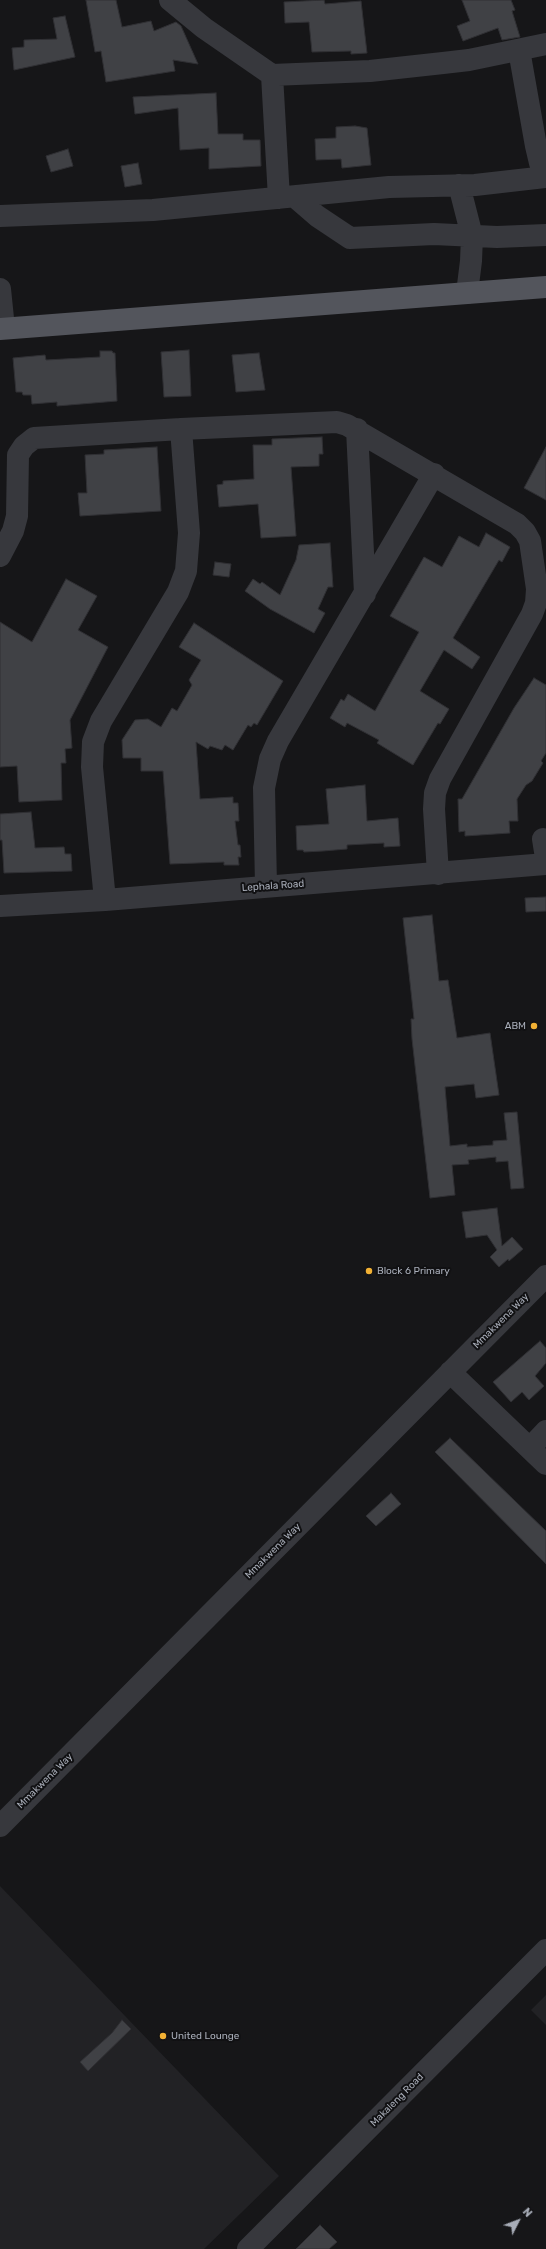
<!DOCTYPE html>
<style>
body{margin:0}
#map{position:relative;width:546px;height:2249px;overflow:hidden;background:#161618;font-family:Rubik,sans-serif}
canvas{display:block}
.north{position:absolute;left:498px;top:2201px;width:40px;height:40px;-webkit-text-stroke:3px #111113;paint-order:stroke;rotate:48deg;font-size:11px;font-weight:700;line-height:16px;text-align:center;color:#a8adb8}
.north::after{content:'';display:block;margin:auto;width:14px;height:18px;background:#a8adb8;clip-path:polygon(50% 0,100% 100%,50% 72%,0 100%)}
</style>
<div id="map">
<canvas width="546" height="2249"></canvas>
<div class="north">N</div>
</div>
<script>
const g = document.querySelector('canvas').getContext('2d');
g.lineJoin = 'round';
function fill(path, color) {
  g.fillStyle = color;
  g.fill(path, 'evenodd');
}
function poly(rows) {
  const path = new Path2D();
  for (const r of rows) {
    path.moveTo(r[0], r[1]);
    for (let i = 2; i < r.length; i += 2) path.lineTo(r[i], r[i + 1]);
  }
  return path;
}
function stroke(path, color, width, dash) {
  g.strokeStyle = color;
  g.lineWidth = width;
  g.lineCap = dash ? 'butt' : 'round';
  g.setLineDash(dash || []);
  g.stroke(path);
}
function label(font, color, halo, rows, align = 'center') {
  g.font = font + ' Rubik,sans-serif';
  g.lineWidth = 4;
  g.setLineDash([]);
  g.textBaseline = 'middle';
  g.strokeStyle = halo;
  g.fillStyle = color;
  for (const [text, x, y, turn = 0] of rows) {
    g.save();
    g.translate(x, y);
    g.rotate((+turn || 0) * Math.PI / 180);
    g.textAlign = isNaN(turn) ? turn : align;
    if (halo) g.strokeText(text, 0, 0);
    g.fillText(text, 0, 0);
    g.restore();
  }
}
fill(poly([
 [0,1886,279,2176,204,2249,0,2249],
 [546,1995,546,2025,531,2010]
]), '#222225');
const building = poly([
 [86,0,116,0,122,27,151,21,154,31,176,22,181,26,198,64,173,60,175,71,106,82,101,51,95,52,86,0],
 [324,0,325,4,361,1,367,53,351,54,351,51,312,52,309,22,285,23,284,2,324,0],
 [462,0,511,0,515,10,512,11,520,37,502,40,498,28,463,41,457,26,470,21,462,0],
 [65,16,75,57,14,70,12,48,24,47,24,40,57,39,53,18,65,16],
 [216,93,218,134,243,134,243,140,260,140,261,166,209,169,209,148,180,150,178,108,135,114,133,97,216,93],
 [355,126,367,128,371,165,342,168,341,159,316,160,315,139,336,138,336,127,355,126],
 [68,149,73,166,51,172,46,156,68,149],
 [138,163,142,184,125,187,121,166,138,163],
 [189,350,191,396,164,397,161,352,189,350],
 [100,351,112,351,113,353,115,353,117,401,57,406,57,402,32,404,31,395,23,395,22,392,16,392,13,358,45,355,46,360,100,357,100,351],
 [259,353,265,390,236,392,232,355,259,353],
 [322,437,323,454,319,454,319,466,291,467,296,536,261,538,258,504,219,507,217,485,223,484,223,481,254,479,253,445,272,445,272,439,322,437],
 [157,447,161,511,80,516,78,493,87,493,85,455,104,454,104,450,157,447],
 [546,447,546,500,524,488,546,447],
 [486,533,510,547,502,562,499,560,453,638,480,657,472,669,444,650,420,691,449,709,440,724,438,723,413,765,377,743,379,740,347,723,345,727,330,718,341,699,344,701,348,694,375,711,419,632,390,616,424,557,442,567,459,536,479,547,486,533],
 [330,543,333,587,328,587,318,609,325,613,314,633,270,609,245,591,253,579,260,584,262,582,280,595,296,560,299,545,330,543],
 [215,562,231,564,229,577,213,575,215,562],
 [66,579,97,596,78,630,108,647,70,720,72,748,65,749,66,763,61,763,62,800,19,802,17,766,0,767,0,622,32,642,66,579],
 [194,623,283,681,257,725,254,723,251,727,248,725,233,750,225,745,222,750,210,746,208,749,196,742,200,799,233,797,233,803,238,803,239,821,235,821,238,845,240,845,241,857,238,857,239,865,224,865,224,862,170,864,163,771,141,771,141,758,123,758,122,740,135,720,148,719,161,727,172,708,177,711,192,685,189,680,201,660,179,647,194,623],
 [534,678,546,685,546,753,541,761,543,763,532,781,526,785,517,799,518,821,509,821,510,833,465,836,465,831,459,832,458,799,462,799,514,708,534,678],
 [365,785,367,821,398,818,400,846,384,847,384,843,347,845,347,849,323,851,304,852,303,850,297,850,296,826,329,824,326,789,365,785],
 [31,812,35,848,64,847,65,854,71,854,72,871,4,873,2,840,0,840,0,814,31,812],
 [546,897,546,911,526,912,525,898,546,897],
 [432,915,439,981,448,980,457,1038,490,1033,499,1095,476,1098,474,1084,445,1087,450,1146,467,1144,467,1147,493,1145,493,1141,507,1140,504,1113,517,1112,524,1188,511,1189,508,1161,496,1162,496,1157,468,1160,469,1164,452,1165,455,1195,430,1198,412,1039,411,1019,414,1019,403,918,432,915],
 [497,1208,502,1246,512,1237,523,1249,509,1261,508,1259,499,1267,490,1257,497,1250,487,1235,466,1238,462,1212,497,1208],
 [540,1341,546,1348,546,1363,535,1376,544,1386,529,1400,522,1392,511,1402,493,1382,540,1341],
 [450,1438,546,1531,546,1564,435,1452,450,1438],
 [391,1493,401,1504,376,1526,366,1516,391,1493],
 [122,2020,131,2029,88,2071,80,2062,112,2033,122,2020],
 [320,2225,337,2242,329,2249,296,2249,320,2225]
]);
fill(building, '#404145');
stroke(building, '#303034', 1);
stroke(poly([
 [170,0,204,28,272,75,370,71,443,63,469,60,546,44],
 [519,50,536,146,540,163,546,175],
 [272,75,279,198],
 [459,185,472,236,471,261,467,293],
 [295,197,317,216,350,238,434,234,497,237,546,235],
 [0,216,153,210,389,187,475,185,546,177],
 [0,289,4,328],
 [357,429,365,594],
 [0,556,13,531,17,516,18,455,24,446,34,438,181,429,337,422,347,425,517,524,525,532,530,541,537,589,536,603,532,614,440,779,435,793,434,809,438,874],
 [543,839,546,858],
 [266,886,264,788,270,759,278,741,434,474],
 [105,900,92,767,93,742,101,721,178,592,186,571,189,533,181,429],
 [0,906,105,900,546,864],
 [450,1372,546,1464],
 [530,1448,546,1431],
 [0,1826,546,1276],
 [248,2249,546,1950]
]), '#37383d', 22);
stroke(poly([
 [0,329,546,287]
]), '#53555c', 22);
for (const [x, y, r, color] of [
 [534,1026,4,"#f2b134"],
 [369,1271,4,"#f2b134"],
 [163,2036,4,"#f2b134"]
]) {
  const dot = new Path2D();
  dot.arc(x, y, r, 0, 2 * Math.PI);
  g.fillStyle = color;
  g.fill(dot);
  stroke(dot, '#111113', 1.5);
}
label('10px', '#a8adb8', '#111113', [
 ["Lephala Road",273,886,-4],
 ["Mmakwena Way",501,1321,-45],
 ["Mmakwena Way",273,1551,-45],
 ["Mmakwena Way",45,1781,-45],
 ["Makaleng Road",397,2100,-45]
]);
label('10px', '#a8adb8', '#111113', [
 ["ABM",526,1026,"right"],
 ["Block 6 Primary",377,1271],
 ["United Lounge",171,2036]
], 'left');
</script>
